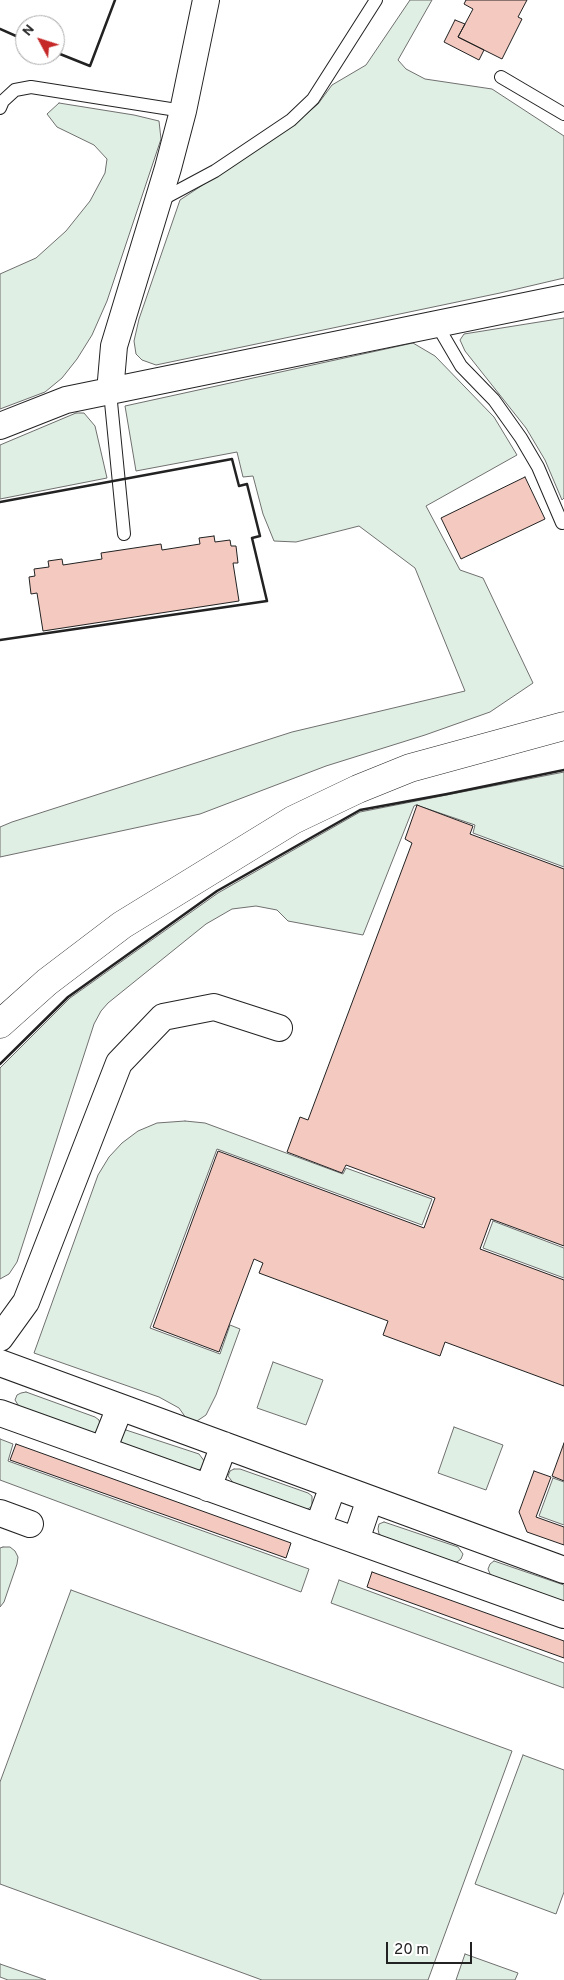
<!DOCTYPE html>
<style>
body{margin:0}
#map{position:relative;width:564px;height:1980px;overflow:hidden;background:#fff;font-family:Overpass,sans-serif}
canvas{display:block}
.north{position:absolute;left:15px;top:15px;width:50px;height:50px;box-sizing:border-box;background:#fff;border:1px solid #a7a7a7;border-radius:50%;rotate:310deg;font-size:14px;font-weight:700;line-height:20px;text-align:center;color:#222}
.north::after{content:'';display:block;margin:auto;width:18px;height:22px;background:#c62828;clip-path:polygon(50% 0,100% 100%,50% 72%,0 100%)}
.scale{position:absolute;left:386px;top:1942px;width:86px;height:22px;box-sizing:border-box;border:2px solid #222;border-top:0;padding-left:6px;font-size:15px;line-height:18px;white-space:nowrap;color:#222;-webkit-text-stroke:4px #fff;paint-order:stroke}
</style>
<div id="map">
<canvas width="564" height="1980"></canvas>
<div class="north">N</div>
<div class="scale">20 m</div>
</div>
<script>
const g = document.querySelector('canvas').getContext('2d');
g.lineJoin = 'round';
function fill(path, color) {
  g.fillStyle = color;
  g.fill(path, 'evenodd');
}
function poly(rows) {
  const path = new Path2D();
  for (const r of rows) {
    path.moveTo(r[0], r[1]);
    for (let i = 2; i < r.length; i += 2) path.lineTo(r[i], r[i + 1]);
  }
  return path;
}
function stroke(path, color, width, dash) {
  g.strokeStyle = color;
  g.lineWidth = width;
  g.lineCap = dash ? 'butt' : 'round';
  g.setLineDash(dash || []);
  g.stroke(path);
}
const green = poly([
 [410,0,432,0,398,60,406,69,425,79,492,89,564,136,564,278,500,293,156,365,142,360,136,354,134,341,139,319,180,200,293,125,318,104,332,85,366,65,410,0],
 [59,103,134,115,159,121,161,139,107,301,92,335,77,359,62,378,45,392,0,409,0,274,36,258,66,231,90,201,105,173,107,159,94,145,57,127,47,114,59,103],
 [564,318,564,498,562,500,545,460,526,428,465,351,460,340,464,334,564,318],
 [413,343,435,356,494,417,517,455,426,506,460,570,483,578,533,683,490,712,425,735,326,766,200,814,0,857,0,827,12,822,292,732,465,691,415,568,359,526,296,542,274,541,263,514,253,476,243,477,237,452,136,471,125,406,413,343],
 [76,413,84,413,95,426,107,478,0,499,0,445,76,413],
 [564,772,564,867,473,833,475,825,416,805,414,806,363,935,288,921,277,910,256,906,232,909,206,924,108,1003,101,1011,94,1024,17,1262,9,1274,0,1279,0,1068,70,998,218,893,360,812,564,772],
 [185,1121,205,1123,343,1174,346,1168,432,1199,422,1225,217,1149,150,1328,220,1354,230,1325,240,1329,216,1395,206,1415,197,1421,186,1418,179,1408,159,1397,34,1353,98,1175,109,1157,122,1143,138,1131,157,1123,185,1121],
 [493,1221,564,1248,564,1278,483,1248,493,1221],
 [273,1362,323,1380,306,1425,257,1408,273,1362],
 [26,1392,95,1417,99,1420,100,1425,99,1430,94,1433,20,1408,15,1400,17,1395,21,1393,26,1392],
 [454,1427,503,1445,486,1490,438,1473,454,1427],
 [126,1430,199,1454,205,1462,203,1467,199,1470,194,1470,125,1445,121,1442,120,1437,122,1432,126,1430],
 [0,1439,13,1444,8,1461,309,1569,301,1592,0,1480,0,1439],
 [234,1469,240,1469,308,1493,312,1496,312,1506,308,1509,303,1509,234,1484,228,1476,230,1471,234,1469],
 [553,1478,564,1482,564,1525,539,1516,553,1478],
 [384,1522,458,1547,463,1554,461,1559,457,1562,452,1562,383,1537,379,1534,378,1529,379,1524,384,1522],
 [3,1547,10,1547,15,1551,18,1557,17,1564,4,1602,0,1607,0,1548,3,1547],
 [494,1561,564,1585,564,1602,494,1577,490,1574,488,1569,490,1564,494,1561],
 [339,1580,564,1663,564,1688,331,1603,339,1580],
 [71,1590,512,1751,428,1980,262,1980,0,1884,0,1782,71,1590],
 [523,1755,564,1770,564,1892,556,1914,475,1884,523,1755],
 [465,1954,518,1973,515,1980,456,1980,465,1954],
 [0,1964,46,1980,8,1980,0,1977,0,1964]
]);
fill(green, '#e0efe3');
stroke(green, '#6f6f6f', 1);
const building = poly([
 [466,0,527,0,518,17,522,19,502,59,458,37,473,9,464,4,466,0],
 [455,20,465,24,458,37,484,50,479,60,444,42,455,20],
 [525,477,545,519,461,559,441,518,525,477],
 [214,536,215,542,230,540,231,546,236,546,238,563,233,563,239,601,43,631,37,593,31,594,29,577,35,576,34,569,49,567,48,561,62,559,63,565,102,559,101,553,161,544,162,550,200,544,199,538,214,536],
 [417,805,473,826,470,834,564,869,564,1246,491,1219,480,1249,564,1280,564,1386,445,1342,440,1356,383,1335,388,1321,259,1273,263,1263,254,1259,219,1352,153,1327,218,1151,424,1228,435,1198,346,1165,342,1173,287,1152,300,1117,308,1120,412,843,405,839,417,805],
 [564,1443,564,1481,552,1476,564,1443],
 [16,1444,291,1543,286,1558,10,1460,16,1444],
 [534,1471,551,1477,536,1517,564,1527,564,1545,527,1532,519,1512,534,1471],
 [372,1572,564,1641,564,1658,367,1587,372,1572]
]);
fill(building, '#f3c9c0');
stroke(building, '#222', 1);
const lane = poly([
 [501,77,564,114],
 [0,108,3,101,15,90,31,87,183,111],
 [159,201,215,171,291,120,313,99,376,0],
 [437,325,461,366,494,400,521,438,538,467,562,523],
 [110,392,124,534]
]);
const street = poly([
 [110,392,114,346,168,168,183,111,206,0],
 [0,426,66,400,564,298],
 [0,1338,26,1302,119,1063,163,1017,214,1007,279,1028],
 [0,1363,564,1570],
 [0,1413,564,1615],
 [103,1450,120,1407],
 [208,1488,224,1445],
 [0,1513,30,1524],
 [318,1527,333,1486],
 [356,1540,370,1499]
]);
const secondary = poly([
 [0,1024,47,982,122,925,293,820,358,789,410,768,564,726]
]);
stroke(lane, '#222', 14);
stroke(street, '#222', 28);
stroke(secondary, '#222', 29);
stroke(lane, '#fff', 12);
stroke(street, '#fff', 26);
stroke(secondary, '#fff', 28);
stroke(poly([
 [0,29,25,40],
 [55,52,90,66,115,0],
 [0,502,232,459,239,486,247,484,260,536,252,538,267,601,0,640],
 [0,1064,68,997,217,891,360,810,447,794,564,770]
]), '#222', 2.5);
</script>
